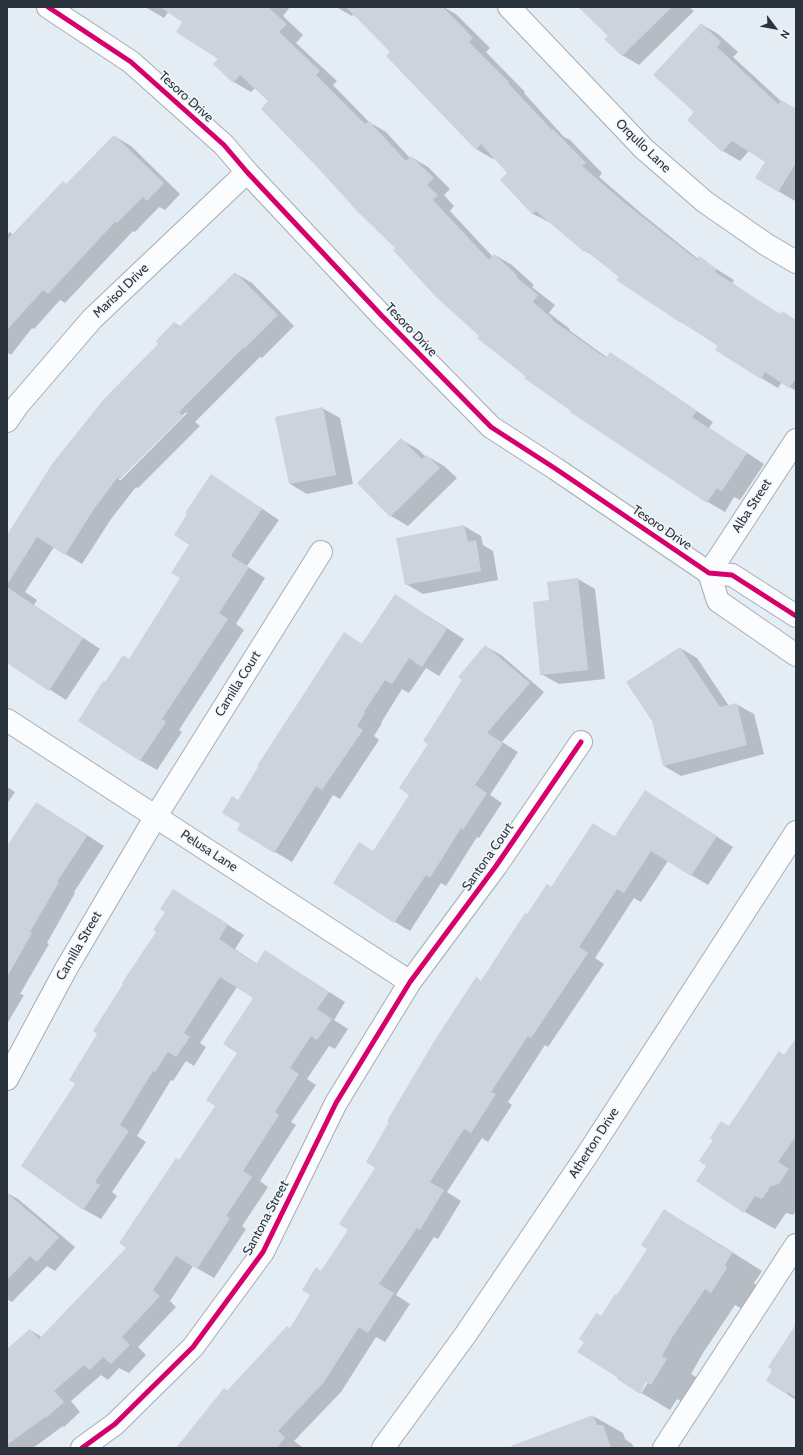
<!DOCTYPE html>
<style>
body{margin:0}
#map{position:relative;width:803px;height:1455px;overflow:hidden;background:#e4ecf4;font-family:Cabin,sans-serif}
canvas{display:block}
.frame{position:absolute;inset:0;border:8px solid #2b333d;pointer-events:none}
.north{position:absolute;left:755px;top:8px;width:40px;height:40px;-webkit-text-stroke:3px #f2f7fc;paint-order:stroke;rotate:122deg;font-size:11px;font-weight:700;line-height:16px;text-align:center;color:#2b333d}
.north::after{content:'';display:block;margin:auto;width:14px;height:18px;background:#2b333d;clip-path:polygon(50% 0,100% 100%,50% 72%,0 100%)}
</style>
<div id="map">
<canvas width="803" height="1455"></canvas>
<div class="frame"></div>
<div class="north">N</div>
</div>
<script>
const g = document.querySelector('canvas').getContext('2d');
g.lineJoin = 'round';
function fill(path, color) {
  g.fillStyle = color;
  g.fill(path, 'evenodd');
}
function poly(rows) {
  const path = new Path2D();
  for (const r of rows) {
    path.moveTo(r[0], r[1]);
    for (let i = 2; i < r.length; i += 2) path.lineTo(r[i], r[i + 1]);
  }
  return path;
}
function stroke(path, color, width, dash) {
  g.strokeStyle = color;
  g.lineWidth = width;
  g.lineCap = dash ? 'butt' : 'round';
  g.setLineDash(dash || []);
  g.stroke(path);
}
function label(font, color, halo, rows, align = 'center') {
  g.font = font + ' Cabin,sans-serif';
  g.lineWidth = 3;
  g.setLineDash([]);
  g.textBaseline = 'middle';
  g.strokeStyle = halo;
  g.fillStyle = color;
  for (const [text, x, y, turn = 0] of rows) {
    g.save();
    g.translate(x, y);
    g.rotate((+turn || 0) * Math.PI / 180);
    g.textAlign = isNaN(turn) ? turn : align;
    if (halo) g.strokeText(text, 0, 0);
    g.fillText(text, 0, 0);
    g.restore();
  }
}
fill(poly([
 [145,7,290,7,283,16,303,35,296,43,337,81,333,85,369,122,386,132,410,158,411,157,428,167,450,189,444,195,454,206,450,211,493,257,495,255,512,265,534,285,532,287,555,305,549,313,570,329,569,330,608,358,611,354,628,364,713,422,709,428,764,464,740,500,734,497,725,512,708,502,571,412,572,411,526,376,481,335,396,248,269,101,255,88,251,92,234,82,215,64,220,59,184,22,168,12,164,18],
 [336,7,444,7,457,15,490,48,486,52,525,92,524,93,564,137,570,140,602,173,599,177,642,214,698,259,699,258,734,280,732,283,740,288,733,298,796,320,796,391,782,382,778,388,761,378,719,345,681,322,618,280,620,277,597,258,585,251,551,223,533,214,501,180,509,173,495,157,493,159,476,149,392,52,354,14,352,16],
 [580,7,689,7,694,11,639,65,622,55,609,36],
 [701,24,718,34,738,52,733,57,781,101,796,109,795,201,778,191,766,162,749,151,740,161,723,151,695,112],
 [114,136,131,146,180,194,165,210,159,207,135,232,133,231,65,303,60,300,34,329,32,328,11,355,8,353,7,355,7,235,10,232,13,235,67,185],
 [235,273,252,283,294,326,262,358,260,357,195,422,200,426,138,488,136,487,111,519,82,564,54,547,25,592,37,600,34,605,100,649,66,700,7,662,7,536,160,344,175,323,181,327],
 [186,412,187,413,121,480,118,480],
 [322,408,340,418,353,484,307,494,290,484],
 [402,440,419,450,426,457,427,456,444,466,457,478,408,526,391,516,358,483],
 [211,476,228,486,279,520,247,566,265,578,236,624,244,630,179,730,182,732,157,770,140,760,105,683,129,660,181,578],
 [464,526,481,536,483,545,493,551,498,580,423,594,406,584],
 [578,579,595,589,605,679,559,684,541,674],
 [395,595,464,639,439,676,426,668,409,693,402,689,381,723,382,723,374,736,379,740,340,799,333,795,292,862,275,852,242,824,239,801,362,644],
 [485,646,501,655,544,692,502,742,518,752,490,795,502,803,479,838,477,837,446,886,441,883,410,931,395,922,360,843,374,852,410,795,429,743],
 [680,648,697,658,729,706,736,704,754,714,764,754,681,776,664,766],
 [7,787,15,792,7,804],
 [662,801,733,847,708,885,668,861,641,902,634,898,595,958,604,964,548,1047,545,1045,508,1102,512,1105,488,1142,482,1138,447,1192,461,1201,438,1239,434,1237,396,1295,410,1304,385,1342,376,1337,341,1392,294,1441,302,1447,301,1448,180,1448,224,1389,228,1391,290,1329,312,1295,322,1272,350,1229,376,1167,482,982,528,915,552,888,593,824,615,837],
 [37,803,104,846,74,892,75,893,47,943,49,944,20,994,24,995,7,1024,7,848],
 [173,890,244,935,235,949,257,964,266,952,345,1002,334,1020,348,1029,335,1049,329,1046,307,1079,316,1085,291,1122,296,1125,260,1181,268,1187,242,1226,246,1229,214,1278,193,1266,170,1301,176,1307,138,1347,146,1355,129,1373,119,1368,108,1380,101,1375,71,1401,80,1412,64,1427,63,1426,33,1448,7,1448,7,1351,30,1330,42,1337,128,1248,180,1161,216,1106,238,1053,254,998,237,987,200,1043,206,1047,194,1066,186,1061,173,1081,171,1080,137,1136,146,1142,112,1192,117,1196,101,1219,83,1209,76,1084,157,932,166,912],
 [796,1045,796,1210,793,1215,786,1213,775,1229,745,1212,698,1181,730,1127,785,1056],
 [7,1193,18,1199,75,1247,55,1271,47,1266,12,1302,7,1299],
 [664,1211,694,1228,762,1271,754,1283,757,1286,742,1309,735,1305,703,1353,691,1374,696,1377,681,1401,677,1399,670,1410,618,1379,619,1377,579,1351,585,1341,581,1339,597,1314,602,1317,615,1295,617,1296,649,1249,643,1245],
 [648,1378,650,1379,642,1392,639,1392],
 [796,1325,796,1400,767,1381],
 [593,1416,623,1433,625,1439,632,1444,634,1448,524,1448]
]), '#0003');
fill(poly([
 [160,7,268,7,287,24,279,32,320,71,316,75,365,124,369,121,406,161,411,156,434,178,427,185,438,195,433,200,489,260,494,254,517,275,516,277,538,295,533,302,553,319,552,320,606,358,610,352,697,411,692,417,747,453,722,491,717,488,707,503,570,412,571,411,524,378,525,376,477,338,479,336,435,296,393,250,395,248,357,211,318,168,261,109,268,101,240,75,233,83,213,64,218,59,176,32,182,22],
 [346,7,443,7,473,38,469,42,509,82,508,83,552,130,553,129,586,163,582,166,625,203,697,260,699,256,717,269,715,272,780,314,782,311,796,320,796,378,789,388,765,372,761,379,715,350,718,346,681,322,681,323,616,280,619,277,585,250,584,252,536,211,532,214,500,180,507,173,481,144,476,150,386,56,390,52],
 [578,7,672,7,622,56,604,39,608,36],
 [701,23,721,42,717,47,778,104,781,100,796,109,796,163,778,192,755,178,765,162,732,141,722,152,687,120,694,112,653,75],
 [114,135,164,183,147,201,143,197,117,223,115,222,48,294,43,290,7,330,7,240,63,181,66,184],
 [235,272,278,315,244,349,243,348,179,412,183,416,120,479,118,477,94,509,65,555,37,537,7,585,7,535,52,464,104,399,158,344,156,341,174,322,179,327],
 [323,407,336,475,289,484,275,417],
 [401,438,422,459,427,455,440,468,390,517,357,483],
 [211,474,262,509,231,556,249,567,219,613,228,619,162,719,166,722,140,761,78,721,103,681,105,682,123,655,129,659,180,578,171,573,189,545,174,535,187,514,185,513],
 [464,525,468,542,476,540,481,571,405,585,396,538],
 [578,578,588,670,540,675,533,602,549,600,547,582],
 [7,587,83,638,49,691,7,663],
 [395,594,447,629,422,667,409,658,392,684,385,680,364,712,365,713,357,726,363,730,322,790,316,786,274,853,237,830,240,824,222,813,232,796,238,800,258,767,257,766,344,632,362,644],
 [485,645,530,683,487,733,503,743,475,785,487,793,463,830,461,828,430,878,426,875,394,923,333,883,359,842,373,851,409,795,399,788,428,744,423,741,462,680,458,677],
 [680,647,720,707,737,703,747,745,663,766,652,721,626,682],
 [645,790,717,836,691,876,651,851,624,893,617,889,579,947,588,953,531,1038,528,1036,491,1092,496,1094,471,1133,464,1129,430,1182,444,1190,420,1230,417,1228,379,1284,394,1293,368,1333,359,1327,324,1382,278,1431,285,1437,277,1448,176,1448,224,1388,227,1391,287,1326,290,1328,310,1295,302,1290,316,1267,321,1271,348,1230,339,1224,375,1168,366,1162,389,1122,387,1121,433,1043,476,977,481,981,525,913,527,914,547,884,551,887,593,823,614,837],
 [36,802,87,836,57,882,59,882,30,932,32,933,7,977,7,846],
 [173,889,228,924,219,939,256,964,265,950,329,992,317,1009,332,1019,317,1040,311,1036,290,1068,299,1074,275,1112,279,1115,243,1171,252,1177,226,1216,230,1218,197,1269,176,1256,153,1290,160,1296,122,1337,130,1345,111,1364,103,1357,90,1370,84,1365,54,1391,64,1402,46,1418,45,1417,7,1445,7,1349,30,1329,39,1339,126,1248,119,1243,176,1158,179,1160,215,1106,206,1100,237,1053,223,1044,253,998,220,977,184,1033,190,1037,176,1057,168,1052,155,1072,153,1071,120,1125,129,1131,95,1182,100,1185,83,1210,21,1166,75,1084,69,1080,97,1034,93,1031,123,984,122,983,156,932,153,930,165,912,160,909],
 [796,1038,796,1136,778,1162,789,1169,779,1184,771,1186,762,1199,755,1196,744,1213,696,1181,706,1166,699,1161,713,1140,710,1138,721,1121,729,1126,779,1051,784,1055],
 [7,1193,59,1237,37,1262,30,1256,7,1280],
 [664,1209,732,1253,725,1265,727,1268,711,1293,705,1289,673,1336,662,1356,667,1359,651,1385,646,1382,640,1394,617,1379,617,1377,577,1352,584,1342,579,1339,596,1313,601,1316,615,1294,617,1295,647,1249,641,1245],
 [796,1324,796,1398,788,1392,787,1394,766,1381,772,1370,768,1367],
 [593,1415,597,1425,603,1425,611,1448,512,1448,511,1446]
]), '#ccd3dc');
const minor = poly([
 [48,7,131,62,224,145,247,172,382,316,491,427,556,469,709,573,732,575,796,616],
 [509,7,644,149,705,202,767,245,796,262],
 [7,421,18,405,92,319,247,172],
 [709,573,796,440],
 [709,573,718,601,796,655],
 [7,720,410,982],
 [7,1079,66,969,156,816,321,552],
 [82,1448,115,1424,193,1347,263,1252,336,1103,410,982,496,866,581,742],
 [383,1448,466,1334,587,1155,796,832],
 [664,1448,796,1245]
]);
stroke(minor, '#a5acb4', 24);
stroke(minor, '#fbfcfd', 22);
stroke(poly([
 [48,7,131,62,224,145,247,172,382,316,491,427,556,469,709,573,732,575,796,616],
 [82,1448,115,1424,193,1347,263,1252,336,1103,410,982,496,866,581,742]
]), '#d6006c', 5);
label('13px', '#2b333d', '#f2f7fc', [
 ["Tesoro Drive",186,97,42],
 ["Orqullo Lane",643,146,44],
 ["Marisol Drive",121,291,-44],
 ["Tesoro Drive",411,330,46],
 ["Alba Street",752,506,-57],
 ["Tesoro Drive",662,528,34],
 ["Camilla Court",238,684,-58],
 ["Pelusa Lane",209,851,33],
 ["Santona Court",488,857,-55],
 ["Camilla Street",79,946,-60],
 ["Atherton Drive",594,1143,-57],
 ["Santona Street",266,1218,-62]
]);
</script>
